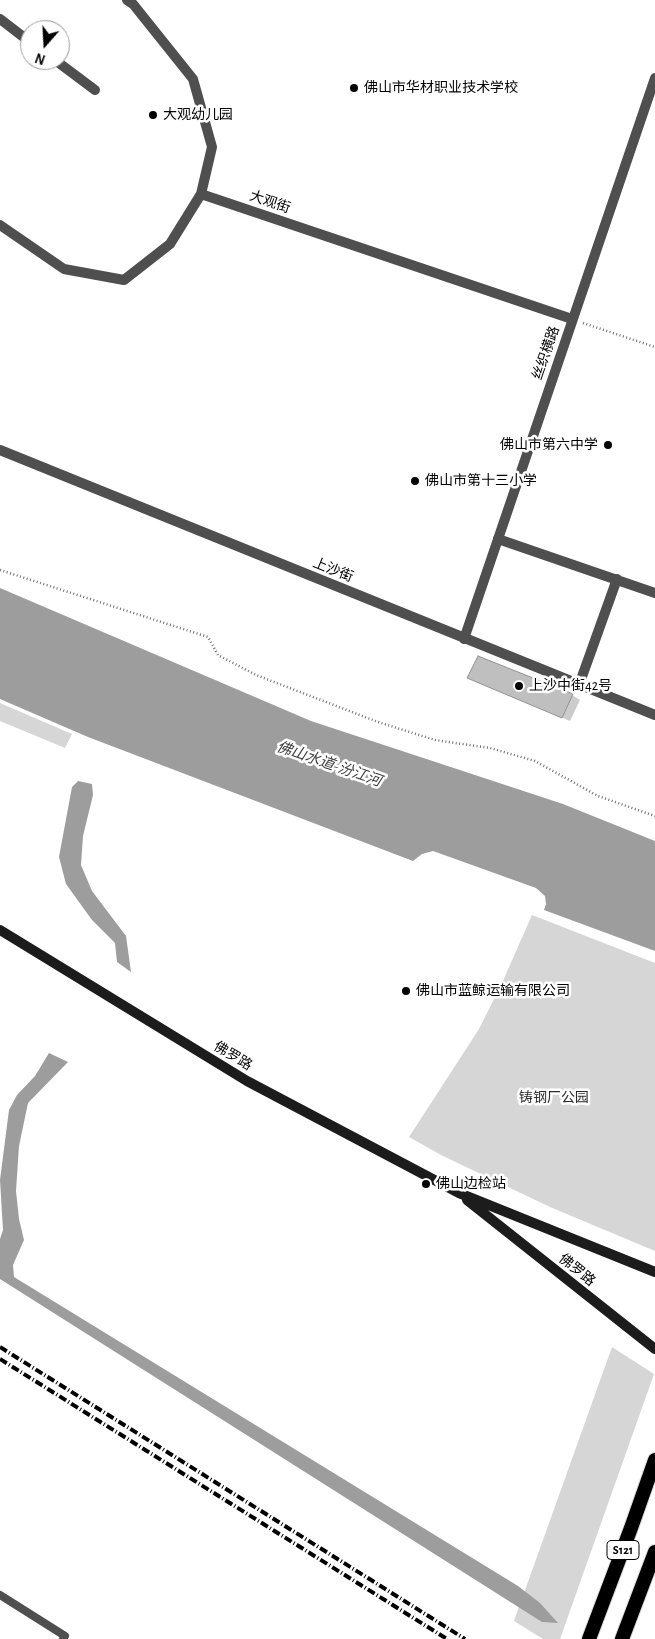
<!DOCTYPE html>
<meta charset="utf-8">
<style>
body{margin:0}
#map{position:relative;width:655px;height:1639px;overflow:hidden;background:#fff;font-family:"Alegreya Sans",sans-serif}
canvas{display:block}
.north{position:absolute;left:20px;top:20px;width:50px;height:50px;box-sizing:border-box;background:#fff;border:1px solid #999;border-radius:50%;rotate:199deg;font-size:14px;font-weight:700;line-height:20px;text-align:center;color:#000}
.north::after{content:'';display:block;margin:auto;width:18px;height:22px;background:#000;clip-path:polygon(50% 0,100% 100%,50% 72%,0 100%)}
</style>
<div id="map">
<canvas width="655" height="1639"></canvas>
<div class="north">N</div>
</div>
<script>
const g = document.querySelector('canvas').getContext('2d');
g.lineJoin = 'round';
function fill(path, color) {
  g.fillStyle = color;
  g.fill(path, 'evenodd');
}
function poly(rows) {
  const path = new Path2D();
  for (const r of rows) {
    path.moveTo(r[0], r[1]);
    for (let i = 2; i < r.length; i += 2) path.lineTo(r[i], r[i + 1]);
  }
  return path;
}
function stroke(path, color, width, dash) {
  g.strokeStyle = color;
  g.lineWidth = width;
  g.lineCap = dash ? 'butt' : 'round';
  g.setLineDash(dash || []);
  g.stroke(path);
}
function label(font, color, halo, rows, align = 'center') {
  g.font = font + ' "Alegreya Sans","Noto Sans SC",sans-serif';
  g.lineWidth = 5;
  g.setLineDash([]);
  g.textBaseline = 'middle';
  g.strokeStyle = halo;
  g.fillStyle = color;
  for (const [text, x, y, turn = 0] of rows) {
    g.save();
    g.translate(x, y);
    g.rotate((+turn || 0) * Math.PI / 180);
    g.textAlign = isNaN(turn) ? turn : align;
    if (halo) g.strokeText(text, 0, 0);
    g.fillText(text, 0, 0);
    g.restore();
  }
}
fill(poly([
 [0,703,72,734,65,748,0,721],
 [532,915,655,963,655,1251,550,1207,441,1155,409,1137,479,1029,502,983],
 [612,1347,654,1374,560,1639,543,1639,514,1621]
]), '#d6d6d6');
fill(poly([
 [0,588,311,721,563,804,655,841,655,951,544,910,546,904,545,896,536,888,433,851,422,854,413,861,88,737,0,699],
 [78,781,92,784,93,795,83,836,81,865,92,891,126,936,131,972,117,962,115,943,92,920,66,884,59,857,72,787],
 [49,1053,68,1062,28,1103,19,1146,16,1191,19,1219,24,1240,13,1265,14,1277,518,1586,540,1603,558,1623,542,1622,0,1279,0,1239,3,1230,0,1180,9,1110,17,1095,35,1076]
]), '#9d9d9d');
fill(poly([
 [469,678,572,695,580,700,570,721]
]), '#0003');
const building = poly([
 [478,656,573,694,562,718,467,678,478,656]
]);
fill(building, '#bfbfbf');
stroke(building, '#939393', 1);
const trunk = poly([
 [589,1639,631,1528,655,1460],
 [622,1639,655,1552]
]);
stroke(trunk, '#dbdbdb', 16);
stroke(poly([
 [583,323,655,347],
 [0,570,208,637,218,655,256,675,378,722,435,740,490,748,535,761,598,796,655,816]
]), '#717171', 2.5, [1, 2.5]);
stroke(poly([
 [0,1595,65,1636,63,1639]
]), '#4f4f4f', 8);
stroke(poly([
 [0,19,30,42],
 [55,60,95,90],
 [498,539,655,593],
 [579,685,617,579]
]), '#4f4f4f', 10);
stroke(poly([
 [127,0,133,4,193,79,212,147,201,194],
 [0,225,64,269,124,280,170,244,201,194,572,319],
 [0,450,655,715],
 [464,639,655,78]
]), '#4f4f4f', 10);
stroke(poly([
 [0,930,247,1081,459,1193,655,1272],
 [467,1200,655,1349]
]), '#1c1c1c', 10);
stroke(trunk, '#000', 14);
stroke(poly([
 [0,1347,465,1639],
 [0,1359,447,1639]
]), '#000', 4, [8, 2.5, 1, 2.5]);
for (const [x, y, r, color] of [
 [354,88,5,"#000"],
 [153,115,5,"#000"],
 [608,445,5,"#000"],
 [415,481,5,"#000"],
 [519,686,5,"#000"],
 [406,991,5,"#000"],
 [426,1184,5,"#000"]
]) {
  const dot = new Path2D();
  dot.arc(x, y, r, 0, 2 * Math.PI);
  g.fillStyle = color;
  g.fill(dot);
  stroke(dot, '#fff', 2);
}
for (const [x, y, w] of [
 [623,1550,32]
]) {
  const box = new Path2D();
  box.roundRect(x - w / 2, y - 9.5, w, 19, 4);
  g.fillStyle = '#fff';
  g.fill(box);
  stroke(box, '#000', 1);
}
label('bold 12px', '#000', null, [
 ["S121",623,1550]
]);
label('14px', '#000', '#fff', [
 ["佛山市华材职业技术学校",364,88],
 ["大观幼儿园",163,115],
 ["佛山市第六中学",598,445,"right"],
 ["佛山市第十三小学",425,481],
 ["上沙中街42号",529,686],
 ["佛山市蓝鲸运输有限公司",416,991],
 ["佛山边检站",436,1184]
], 'left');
label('14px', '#000', '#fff', [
 ["大观街",270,202,19],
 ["丝织横路",546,353,-71],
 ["上沙街",333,570,22],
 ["佛罗路",233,1056,31],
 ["佛罗路",577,1270,39]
]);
label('14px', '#2d2d2d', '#fff', [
 ["铸钢厂公园",554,1098]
]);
label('italic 15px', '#3e3e3e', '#fff', [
 ["佛山水道-汾江河",329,764,19]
]);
</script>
